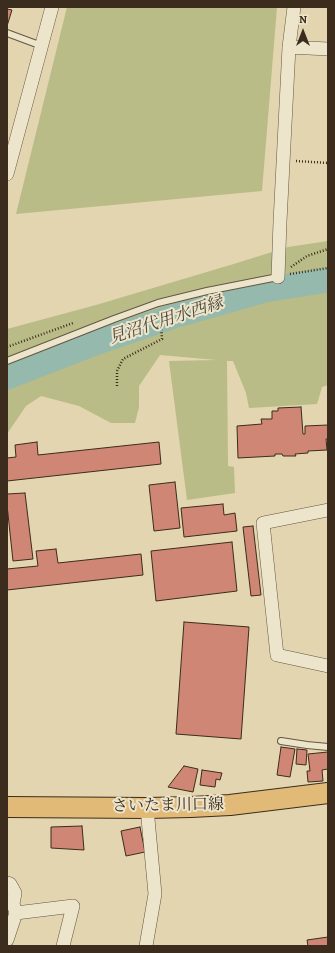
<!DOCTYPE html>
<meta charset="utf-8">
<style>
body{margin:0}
#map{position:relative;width:335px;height:953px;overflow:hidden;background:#e2d5af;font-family:Alegreya,serif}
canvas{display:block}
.frame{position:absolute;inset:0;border:8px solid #3b2c1d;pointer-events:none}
.north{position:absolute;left:283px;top:12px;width:40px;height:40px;-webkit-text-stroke:3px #ece4cb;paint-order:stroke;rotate:0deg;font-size:11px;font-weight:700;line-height:16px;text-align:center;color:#3b2c1d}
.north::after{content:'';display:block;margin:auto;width:14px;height:18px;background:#3b2c1d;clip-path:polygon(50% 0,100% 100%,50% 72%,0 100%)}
</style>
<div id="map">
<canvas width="335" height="953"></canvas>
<div class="frame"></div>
<div class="north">N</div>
</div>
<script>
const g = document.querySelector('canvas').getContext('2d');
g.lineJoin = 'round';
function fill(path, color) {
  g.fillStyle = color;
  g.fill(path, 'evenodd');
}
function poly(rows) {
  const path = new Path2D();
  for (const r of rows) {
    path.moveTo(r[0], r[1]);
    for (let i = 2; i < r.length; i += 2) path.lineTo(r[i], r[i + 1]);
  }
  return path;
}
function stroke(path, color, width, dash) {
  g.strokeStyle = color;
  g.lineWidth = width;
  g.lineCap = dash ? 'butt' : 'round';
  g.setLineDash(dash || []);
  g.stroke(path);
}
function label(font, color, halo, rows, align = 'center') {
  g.font = font + ' Alegreya,"Noto Serif JP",serif';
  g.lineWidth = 4;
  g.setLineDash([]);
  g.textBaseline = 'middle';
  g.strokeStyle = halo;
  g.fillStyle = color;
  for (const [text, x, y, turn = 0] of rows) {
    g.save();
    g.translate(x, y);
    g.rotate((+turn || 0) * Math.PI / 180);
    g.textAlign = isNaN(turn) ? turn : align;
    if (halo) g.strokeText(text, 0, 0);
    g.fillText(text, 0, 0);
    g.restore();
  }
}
fill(poly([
 [67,7,277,7,262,191,16,214],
 [328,241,328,385,322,387,317,404,249,408,246,393,233,361,227,361,228,466,234,467,235,493,187,500,169,361,216,360,160,355,139,386,139,407,135,423,111,423,79,406,41,396,26,406,7,434,7,329,96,305,237,263,288,247]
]), '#b9bc86');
stroke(poly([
 [7,377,92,344,177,315,265,290,328,280]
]), '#95b9ac', 25);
const building = poly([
 [7,9,12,10,7,26,7,9],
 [301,407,303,434,305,434,305,426,328,425,328,439,326,439,327,450,308,451,308,453,295,454,296,456,283,456,282,454,275,454,275,456,238,458,237,426,262,424,261,419,272,419,272,411,278,411,278,408,301,407],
 [37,442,38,455,159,442,161,464,7,481,7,458,16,457,15,445,37,442],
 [175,482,180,528,154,531,149,485,175,482],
 [25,493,33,559,13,561,7,505,7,494,25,493],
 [223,504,224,515,235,513,237,531,184,537,181,508,223,504],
 [253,526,261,595,251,596,243,527,253,526],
 [232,542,237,591,156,601,151,551,232,542],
 [56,549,58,563,141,554,143,575,7,590,7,569,38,566,36,551,56,549],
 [184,622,249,627,241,739,176,734,184,622],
 [281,747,295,749,290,777,277,775,281,747],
 [297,749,307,750,306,765,296,764,297,749],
 [328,752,328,769,322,770,323,781,308,782,307,771,310,771,308,754,328,752],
 [184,766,198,769,193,792,168,787,184,766],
 [202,770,222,773,220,780,216,779,215,787,200,785,202,770],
 [82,826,84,850,51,848,51,827,82,826],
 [140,827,145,852,126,856,121,831,140,827],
 [328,937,328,946,308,946,307,940,328,937]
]);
fill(building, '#cf8674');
stroke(building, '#3b2c1d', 1);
const lane = poly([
 [7,33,42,46],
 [7,361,114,319,158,303,207,291,278,277],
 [281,741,307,745,328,747]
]);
const street = poly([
 [289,47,328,49],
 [7,174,52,7],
 [278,277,280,222,289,47,294,7],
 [328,510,263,523,277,655,328,666],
 [7,883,10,884,15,893,13,904,16,913],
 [7,940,16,913,73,906,63,946],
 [146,946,155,894,147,808]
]);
const primary = poly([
 [7,807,147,808,191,807,230,805,328,793]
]);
stroke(lane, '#655642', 8);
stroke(street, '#655642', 14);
stroke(primary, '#3b2c1d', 22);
stroke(poly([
 [296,161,328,163],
 [291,267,307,256,328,249],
 [290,274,328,268],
 [7,347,73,323],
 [117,386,117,371,123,359,162,339,160,312]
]), '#3b2c1d', 2.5, [1, 2]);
stroke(lane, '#ece4cb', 6);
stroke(street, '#ece4cb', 13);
stroke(primary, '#e1ba78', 20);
label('16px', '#3b2c1d', '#ece4cb', [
 ["さいたま川口線",168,806,-1]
]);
label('italic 17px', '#4d483a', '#ece4cb', [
 ["見沼代用水西縁",166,321,-18]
]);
</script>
